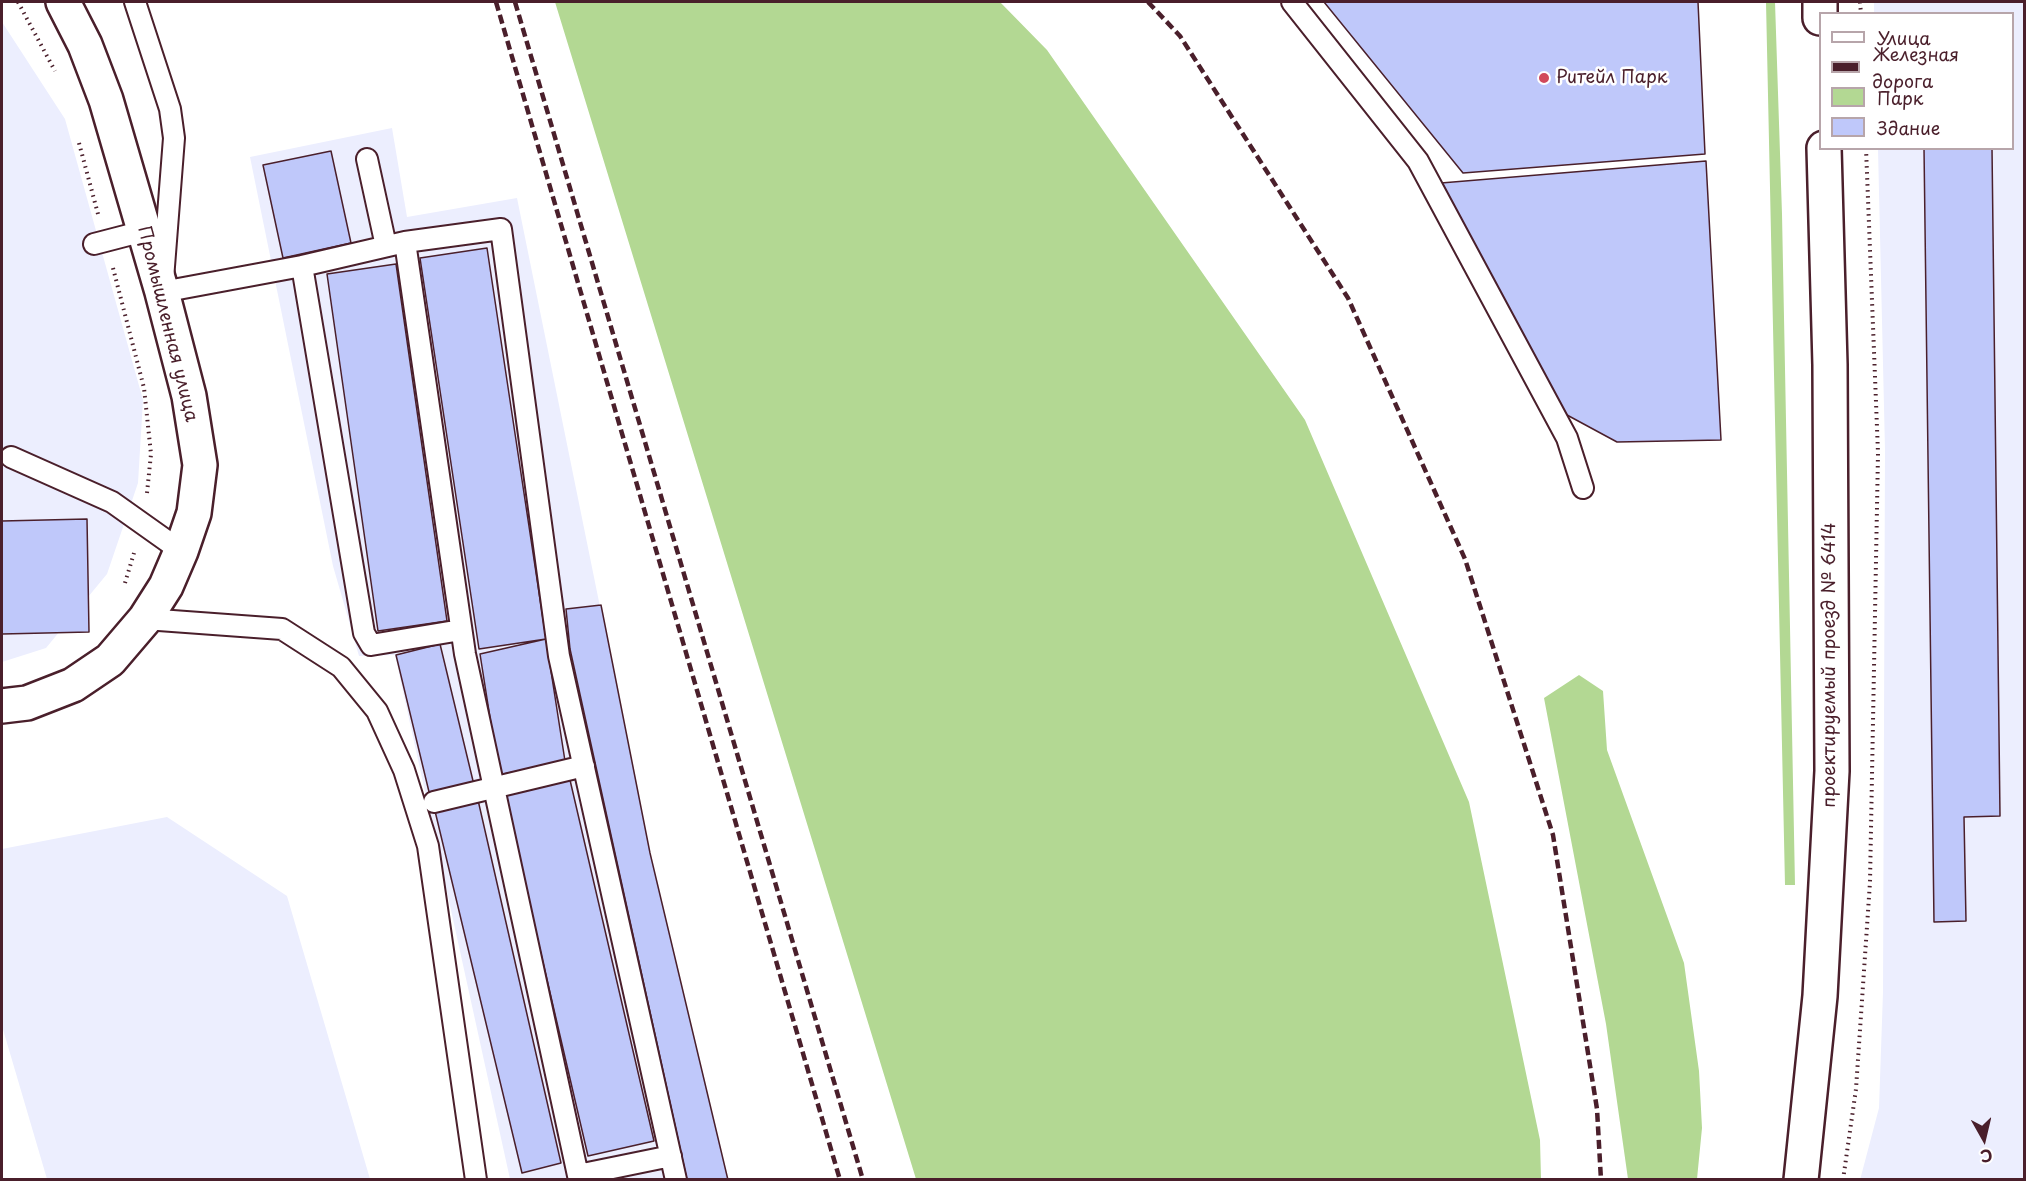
<!DOCTYPE html>
<meta charset="utf-8">
<style>
body{margin:0}
#map{position:relative;width:2026px;height:1181px;overflow:hidden;background:#fff;font-family:"Playpen Sans",sans-serif}
canvas{display:block}
.frame{position:absolute;inset:0;border:3px solid #4a1f2b;pointer-events:none}
.legend{position:absolute;left:1819px;top:12px;width:195px;height:138px;box-sizing:border-box;background:#fff;border:2px solid #b7a5aa;margin:0;padding:8px 10px;list-style:none;font-size:18px;color:#4a1f2b}
.legend li{display:flex;align-items:center;gap:12px;height:30px}
.legend b{width:30px;border:2px solid #b7a5aa}
.north{position:absolute;left:1954px;top:1109px;width:60px;height:60px;-webkit-text-stroke:4px #fff;paint-order:stroke;rotate:172deg;font-size:16px;font-weight:700;line-height:24px;text-align:center;color:#4a1f2b}
.north::after{content:'';display:block;margin:auto;width:21px;height:27px;background:#4a1f2b;clip-path:polygon(50% 0,100% 100%,50% 72%,0 100%)}
</style>
<div id="map">
<canvas width="2026" height="1181"></canvas>
<div class="frame"></div>
<ul class="legend">
<li><b style="height:8px;background:#fff"></b>Улица</li>
<li><b style="height:8px;background:#4a1f2b"></b>Железная дорога</li>
<li><b style="height:16px;background:#b3d893"></b>Парк</li>
<li><b style="height:16px;background:#bfc8fa"></b>Здание</li>
</ul>
<div class="north">С</div>
</div>
<script>
const g = document.querySelector('canvas').getContext('2d');
g.lineJoin = 'round';
function fill(path, color) {
  g.fillStyle = color;
  g.fill(path, 'evenodd');
}
function poly(rows) {
  const path = new Path2D();
  for (const r of rows) {
    path.moveTo(r[0], r[1]);
    for (let i = 2; i < r.length; i += 2) path.lineTo(r[i], r[i + 1]);
  }
  return path;
}
function stroke(path, color, width, dash) {
  g.strokeStyle = color;
  g.lineWidth = width;
  g.lineCap = dash ? 'butt' : 'round';
  g.setLineDash(dash || []);
  g.stroke(path);
}
function label(font, color, halo, rows, align = 'center') {
  g.font = font + ' "Playpen Sans",sans-serif';
  g.lineWidth = 5;
  g.setLineDash([]);
  g.textBaseline = 'middle';
  g.strokeStyle = halo;
  g.fillStyle = color;
  for (const [text, x, y, turn = 0] of rows) {
    g.save();
    g.translate(x, y);
    g.rotate((+turn || 0) * Math.PI / 180);
    g.textAlign = isNaN(turn) ? turn : align;
    if (halo) g.strokeText(text, 0, 0);
    g.fillText(text, 0, 0);
    g.restore();
  }
}
fill(poly([
 [1874,2,2024,2,2024,1179,1860,1180,1879,1108,1883,992,1885,450,1878,149,2012,148,2012,14,1874,13],
 [2,22,65,119,143,400,138,483,107,574,46,648,2,662],
 [392,128,407,217,517,198,650,853,728,1179,510,1179,395,655,359,656,333,566,250,157],
 [167,817,287,896,370,1179,47,1179,2,1026,2,849]
]), '#eceefe');
fill(poly([
 [555,2,1000,2,1047,50,1305,420,1469,802,1540,1140,1541,1179,916,1179],
 [1766,2,1775,2,1782,214,1795,885,1785,885],
 [1579,675,1603,691,1607,750,1684,963,1699,1071,1702,1128,1697,1179,1628,1179,1606,1024,1544,698]
]), '#b3d893');
const building = poly([
 [1324,2,1698,2,1705,154,1463,173,1324,2],
 [1924,148,1992,148,2000,816,1964,817,1966,921,1934,922,1924,148],
 [331,151,351,243,283,258,263,165,331,151],
 [1706,161,1721,440,1617,442,1567,415,1530,364,1441,183,1706,161],
 [487,248,546,639,479,649,420,258,487,248],
 [396,264,447,621,378,631,327,274,396,264],
 [87,519,89,632,2,634,2,521,87,519],
 [601,605,650,853,728,1180,687,1180,570,649,566,609,601,605],
 [546,639,565,761,499,775,480,654,546,639],
 [440,644,474,785,430,796,396,655,440,644],
 [570,780,654,1141,588,1156,504,795,570,780],
 [478,800,561,1163,522,1173,435,811,478,800]
]);
fill(building, '#bfc8fa');
stroke(building, '#4a1f2b', 1.5);
const service = poly([
 [135,2,170,109,174,138,162,292,302,266],
 [1292,2,1418,161,1567,438,1583,488],
 [367,159,386,246],
 [405,242,465,654,579,1180],
 [94,244,144,231],
 [11,457,112,502,181,551],
 [145,619,282,629,341,667,377,711,404,770,428,846,476,1180],
 [461,630,371,645,364,633,302,266,405,242,501,229,559,656,676,1180],
 [434,802,584,766],
 [578,1175,671,1156]
]);
const minor = poly([
 [2,706,27,703,73,685,110,660,145,619,166,586,181,551,194,513,200,465,189,396,162,292,106,100,85,45,63,2]
]);
const secondary = poly([
 [1820,2,1820,18],
 [1801,1180,1820,996,1832,771,1830,365,1824,148]
]);
stroke(service, '#4a1f2b', 24);
stroke(minor, '#4a1f2b', 38);
stroke(secondary, '#4a1f2b', 38);
stroke(poly([
 [18,2,55,71],
 [1860,2,1861,14],
 [79,143,98,214],
 [113,268,144,388,151,454,147,493],
 [125,583,134,553],
 [1843,1180,1856,1089,1870,882,1878,453,1866,148]
]), '#4a1f2b', 4, [1.5, 4.5]);
stroke(service, '#fff', 20);
stroke(minor, '#fff', 33);
stroke(secondary, '#fff', 33);
stroke(poly([
 [496,2,840,1180],
 [515,2,863,1180],
 [1148,2,1180,36,1348,298,1465,559,1553,835,1597,1109,1601,1180]
]), '#4a1f2b', 4.5, [9, 4.5]);
for (const [x, y, r, color] of [
 [1544,78,6,"#d1495b"]
]) {
  const dot = new Path2D();
  dot.arc(x, y, r, 0, 2 * Math.PI);
  g.fillStyle = color;
  g.fill(dot);
  stroke(dot, '#fff', 2);
}
label('18px', '#4a1f2b', '#fff', [
 ["Ритейл Парк",1556,78]
], 'left');
label('18px', '#4a1f2b', '#fff', [
 ["Промышленная улица",167,324,76],
 ["проектируемый проезд № 6414",1830,665,-90]
]);
</script>
